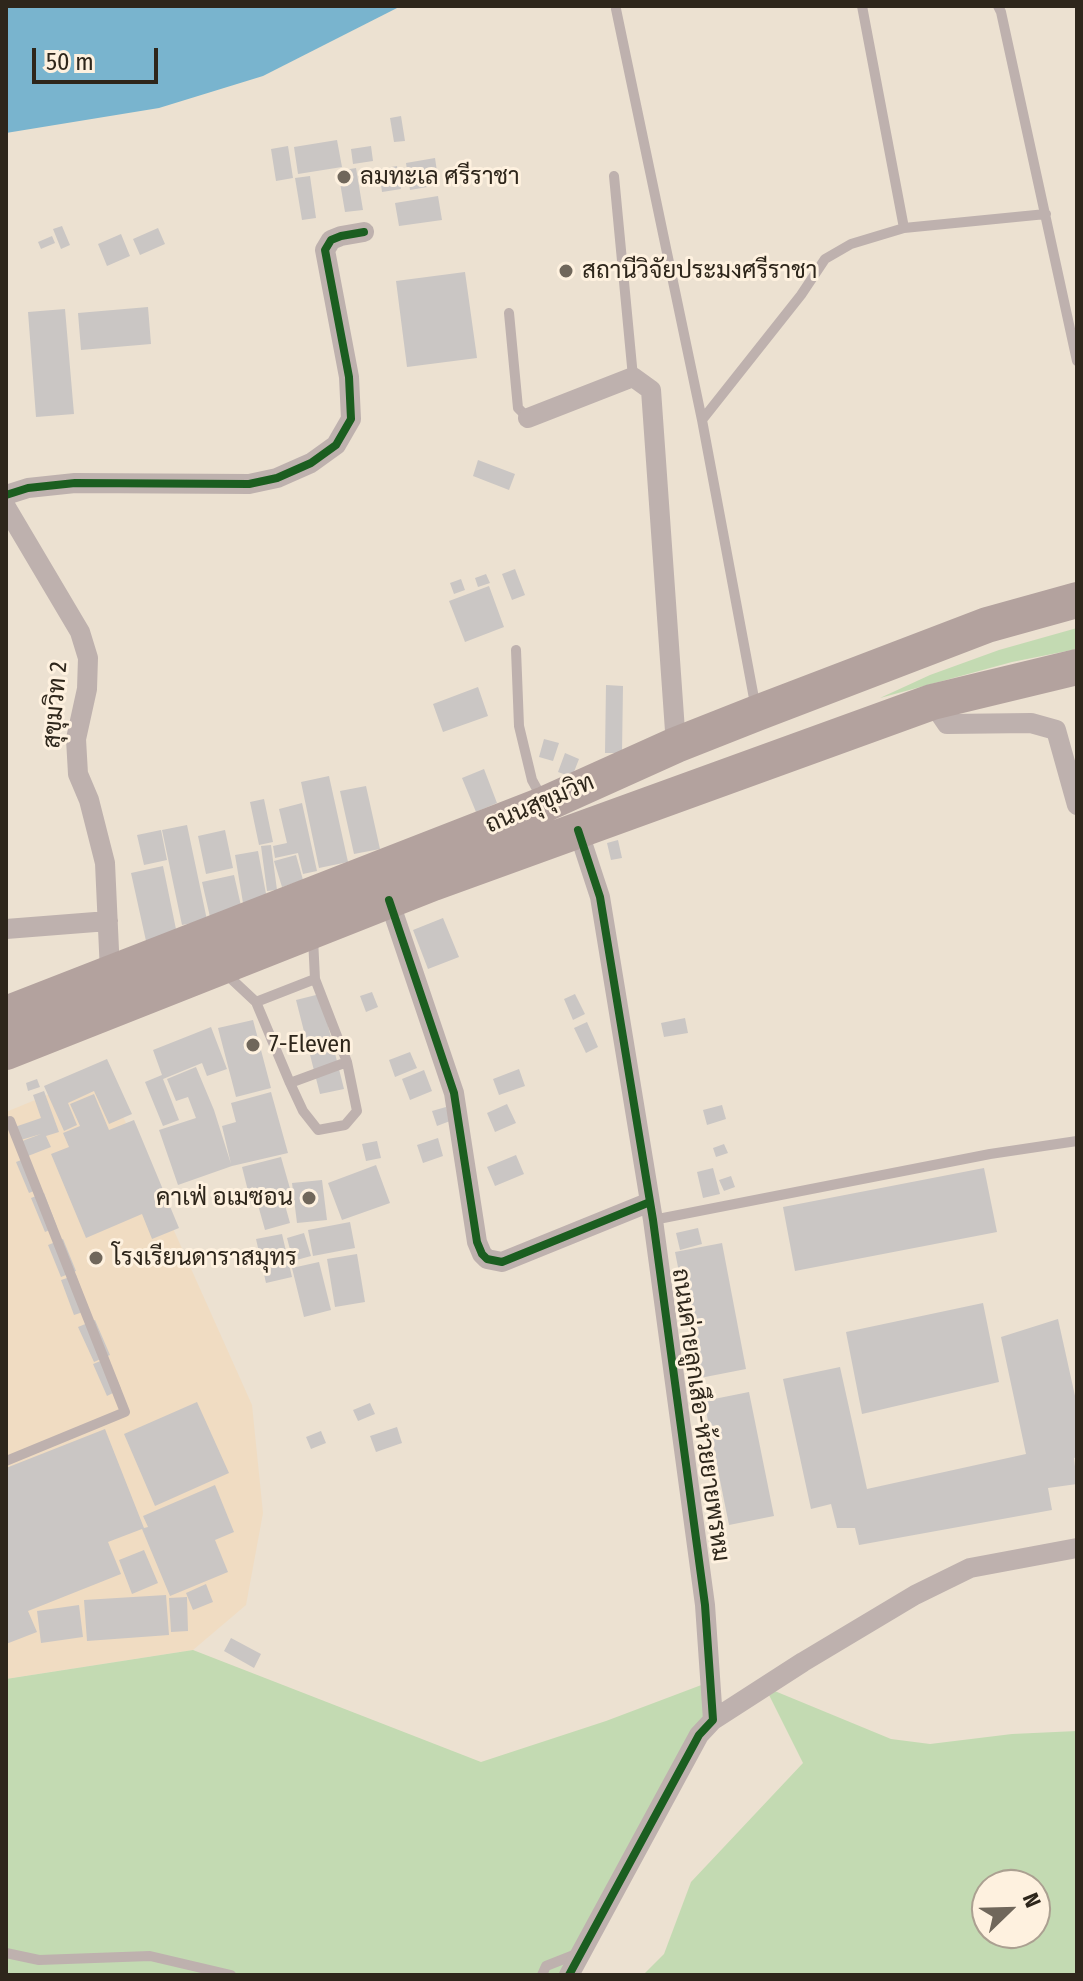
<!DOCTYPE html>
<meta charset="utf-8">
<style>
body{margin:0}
#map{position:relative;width:1083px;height:1981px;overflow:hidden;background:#ece1d1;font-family:"Fira Sans Condensed",sans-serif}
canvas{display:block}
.frame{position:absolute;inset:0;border:8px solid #2e261b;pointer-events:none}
.north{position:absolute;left:971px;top:1869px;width:80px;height:80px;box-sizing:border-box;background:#fef1df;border:2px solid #aba091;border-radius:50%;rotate:67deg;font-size:22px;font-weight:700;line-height:32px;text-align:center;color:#2e261b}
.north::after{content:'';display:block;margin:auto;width:28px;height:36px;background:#70675b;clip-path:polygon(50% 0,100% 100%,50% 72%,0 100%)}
.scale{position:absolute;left:32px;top:48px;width:126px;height:36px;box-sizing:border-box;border:4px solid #2e261b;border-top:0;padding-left:10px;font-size:24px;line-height:28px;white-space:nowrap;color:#2e261b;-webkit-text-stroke:6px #fef1df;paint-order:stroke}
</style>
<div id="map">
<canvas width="1083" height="1981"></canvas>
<div class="frame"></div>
<div class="north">N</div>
<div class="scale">50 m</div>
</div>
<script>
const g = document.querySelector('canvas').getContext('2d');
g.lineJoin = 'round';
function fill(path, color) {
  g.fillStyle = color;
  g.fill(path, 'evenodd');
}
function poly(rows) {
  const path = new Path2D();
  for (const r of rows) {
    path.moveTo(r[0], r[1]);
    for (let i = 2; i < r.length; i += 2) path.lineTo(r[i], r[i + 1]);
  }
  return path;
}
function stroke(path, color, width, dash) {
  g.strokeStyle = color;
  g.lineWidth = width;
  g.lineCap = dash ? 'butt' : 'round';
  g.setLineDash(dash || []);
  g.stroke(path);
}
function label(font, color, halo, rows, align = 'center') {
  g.font = font + ' "Fira Sans Condensed",Sarabun,sans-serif';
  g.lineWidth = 6;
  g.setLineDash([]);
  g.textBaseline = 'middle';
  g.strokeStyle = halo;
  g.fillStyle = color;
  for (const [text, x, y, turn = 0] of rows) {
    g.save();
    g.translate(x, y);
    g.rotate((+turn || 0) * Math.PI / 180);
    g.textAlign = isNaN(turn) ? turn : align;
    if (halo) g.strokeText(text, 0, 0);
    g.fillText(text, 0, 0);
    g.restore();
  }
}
fill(poly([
 [103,1072,252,1405,263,1513,246,1605,193,1650,6,1679,6,1112]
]), '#f0dcc2');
fill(poly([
 [1077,628,1077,649,1012,662,880,698,930,675,999,650],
 [193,1650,481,1762,606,1721,712,1681,699,1735,569,1975,6,1975,6,1679],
 [765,1687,891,1739,930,1744,1012,1734,1077,1731,1077,1975,643,1975,664,1954,691,1882,803,1763],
 [987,1885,1035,1885,1035,1933,987,1933]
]), '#c3dab2');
fill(poly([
 [6,6,401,6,263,76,159,108,6,133]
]), '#79b4ce');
fill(poly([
 [401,116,405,141,394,142,390,118],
 [337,140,342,167,298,174,294,147],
 [288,146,293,178,276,181,271,149],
 [371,146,373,161,353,164,351,149],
 [435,158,439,185,410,190,406,163],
 [397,166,401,189,382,192,379,169],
 [356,168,363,210,345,212,338,171],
 [310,176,316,218,302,220,295,178],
 [438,196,442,220,399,226,395,203],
 [62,226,70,245,61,249,53,229],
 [158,228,165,244,140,255,133,239],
 [121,234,130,256,107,266,98,244],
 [52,236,55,243,41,249,38,242],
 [465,272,477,358,407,367,396,281],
 [148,307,151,344,81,350,78,313],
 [65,309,74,414,36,417,28,312],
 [478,460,515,474,509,490,473,476],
 [515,569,525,595,512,600,502,574],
 [486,574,490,583,478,587,475,578],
 [461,579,465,590,454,594,450,583],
 [489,586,504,627,465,642,449,601],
 [606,685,623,686,622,753,605,753],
 [478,687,488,716,443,732,433,704],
 [544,739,559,743,553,761,539,757],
 [565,753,579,759,572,777,558,772],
 [484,769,497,803,476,812,462,778],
 [329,776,348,862,319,868,301,782],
 [366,786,380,849,354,854,340,791],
 [264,799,273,842,259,845,250,802],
 [302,803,317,871,303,874,298,853,275,858,273,846,287,843,279,809],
 [187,825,207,920,182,925,162,830],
 [161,830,167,860,144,865,137,835],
 [225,830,233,868,206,874,198,836],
 [618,840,622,858,611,860,607,843],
 [271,845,277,890,267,891,261,846],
 [258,851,267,899,243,903,235,855],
 [296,855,303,880,282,887,274,861],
 [163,866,177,934,146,941,131,873],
 [234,875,242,910,210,917,202,882],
 [443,918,459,957,428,969,413,930],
 [372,992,378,1007,366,1012,360,996],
 [320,994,344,1089,320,1094,296,1000],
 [575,994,585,1014,573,1020,564,999],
 [685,1018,688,1033,664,1037,661,1023],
 [253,1020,271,1088,236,1097,218,1028],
 [587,1022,598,1047,586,1053,574,1028],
 [211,1027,227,1069,207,1076,202,1063,163,1079,179,1120,163,1126,145,1082,162,1075,153,1050],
 [410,1052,417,1068,395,1077,389,1060],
 [107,1059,132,1114,109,1124,94,1091,68,1103,77,1125,64,1131,44,1086],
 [196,1067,214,1110,231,1164,222,1126,236,1122,231,1103,271,1092,288,1153,232,1166,178,1185,159,1130,196,1118,188,1097,176,1101,167,1079],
 [519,1069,525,1086,499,1095,493,1079],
 [424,1070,432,1091,410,1100,402,1079],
 [37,1079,40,1087,28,1091,26,1083],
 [44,1091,59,1132,46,1136,51,1147,28,1156,41,1188,29,1193,16,1162,24,1159,17,1143,41,1134,14,1142,9,1129,41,1118,33,1095],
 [94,1094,109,1130,134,1120,179,1228,152,1239,142,1214,86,1238,51,1154,69,1147,63,1133,80,1126,70,1104],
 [507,1104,516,1123,495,1132,487,1113],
 [722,1105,726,1119,707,1125,703,1110],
 [446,1107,450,1121,437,1126,432,1111],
 [438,1138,443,1156,423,1163,417,1145],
 [377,1141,381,1158,366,1161,362,1144],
 [724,1144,728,1153,716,1157,713,1148],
 [516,1155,524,1174,495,1186,487,1167],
 [281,1157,291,1192,251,1203,242,1167],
 [376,1165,390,1203,342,1220,328,1183],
 [713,1168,720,1194,703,1198,697,1172],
 [984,1168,997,1232,795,1271,783,1207],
 [731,1176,735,1187,724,1191,719,1180],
 [322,1180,327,1220,297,1223,292,1183],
 [44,1193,57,1227,45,1232,31,1198],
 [283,1198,290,1223,265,1230,258,1205],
 [350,1222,355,1248,313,1256,308,1230],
 [698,1228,702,1244,680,1250,676,1233],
 [304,1233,311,1256,293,1261,287,1238],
 [282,1234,292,1277,266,1283,256,1239],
 [63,1239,76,1271,61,1277,48,1245],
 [722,1243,746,1369,700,1378,675,1252],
 [357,1254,365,1302,335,1307,327,1259],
 [319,1262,331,1310,304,1317,292,1268],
 [76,1275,89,1310,74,1315,61,1280],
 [983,1303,999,1382,862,1414,846,1332],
 [1058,1319,1077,1405,1077,1457,1074,1458,1077,1484,1048,1488,1052,1510,859,1545,855,1528,837,1528,831,1504,811,1509,783,1379,840,1367,867,1489,1026,1454,1001,1337],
 [95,1320,110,1355,94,1362,78,1327],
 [108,1358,121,1389,107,1396,93,1364],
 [749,1392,774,1516,729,1525,704,1401],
 [197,1402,229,1473,155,1506,124,1434],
 [370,1403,375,1414,358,1421,353,1410],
 [397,1427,402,1443,376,1452,370,1436],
 [105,1429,144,1528,148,1527,143,1516,215,1485,234,1532,215,1540,228,1572,170,1596,142,1529,108,1542,121,1574,28,1611,37,1632,6,1644,6,1468],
 [321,1431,326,1443,311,1449,306,1437],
 [144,1550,158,1583,132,1594,119,1560],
 [206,1584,213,1602,193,1610,186,1593],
 [166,1595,169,1635,87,1641,84,1600],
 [187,1597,188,1631,171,1632,169,1598],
 [79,1605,83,1637,41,1643,37,1611],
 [231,1638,261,1654,254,1668,224,1651]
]), '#cac6c4');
stroke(poly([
 [862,6,904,228],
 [998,6,1001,12,1077,361],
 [616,9,702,420,756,709],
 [614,176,633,377],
 [509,313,518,408,528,418],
 [702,420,801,295,825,259,851,244,904,228,1046,214],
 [516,650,519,726,532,780,543,800],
 [225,973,256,1002,290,1083,347,1062,315,979,313,938],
 [256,1002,315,979],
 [290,1083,303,1111,318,1130,345,1125,357,1111,347,1062],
 [6,1123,10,1121,125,1412,6,1461],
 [653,1220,990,1154,1077,1141],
 [6,1953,39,1960,150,1956,231,1975],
 [542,1975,546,1966,579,1953]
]), '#beb1ae', 10);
stroke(poly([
 [528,418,633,377,651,390,676,745],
 [6,495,28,488,75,483,249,484,277,478,311,463,336,445,351,419,349,377,325,250,331,240,341,236,364,232],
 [6,507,80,632,88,658,87,689,76,739,78,774,89,800,105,863,110,972],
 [932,702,947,724,1031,723,1056,730,1077,805],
 [389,900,454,1093,477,1242,482,1254,487,1259,502,1262,650,1202],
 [6,929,108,921],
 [713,1720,803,1662,915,1595,970,1568,1077,1548],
 [569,1975,699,1735,713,1720,705,1605,653,1220,600,897,578,830]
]), '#beb1ae', 20);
stroke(poly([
 [6,1014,545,804,676,745,757,713,987,625,1077,600],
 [6,1052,433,883,932,702,1077,667]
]), '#b3a29e', 36);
stroke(poly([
 [6,495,28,488,75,483,249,484,277,478,311,463,336,445,351,419,349,377,325,250,331,240,341,236,364,232],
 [389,900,454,1093,477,1242,482,1254,487,1259,502,1262,650,1202],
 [569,1975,699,1735,713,1720,705,1605,653,1220,600,897,578,830]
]), '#1b5e20', 8);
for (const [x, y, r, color] of [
 [344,177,8,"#70675b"],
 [566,271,8,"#70675b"],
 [253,1045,8,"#70675b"],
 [309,1198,8,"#70675b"],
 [96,1258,8,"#70675b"]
]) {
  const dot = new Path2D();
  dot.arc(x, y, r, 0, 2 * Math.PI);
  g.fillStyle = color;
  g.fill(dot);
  stroke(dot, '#fef1df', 3);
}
label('24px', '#2e261b', '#fef1df', [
 ["ลมทะเล ศรีราชา",360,177],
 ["สถานีวิจัยประมงศรีราชา",582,271],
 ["7-Eleven",269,1045],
 ["คาเฟ่ อเมซอน",293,1198,"right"],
 ["โรงเรียนดาราสมุทร",112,1258]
], 'left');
label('24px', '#2e261b', '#fef1df', [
 ["สุขุมวิท 2",56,705,-85],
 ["ถนนสุขุมวิท",540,804,-23],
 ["ถนนค่ายลูกเสึอ-ห้วยยายพรหม",700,1415,82]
]);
</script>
